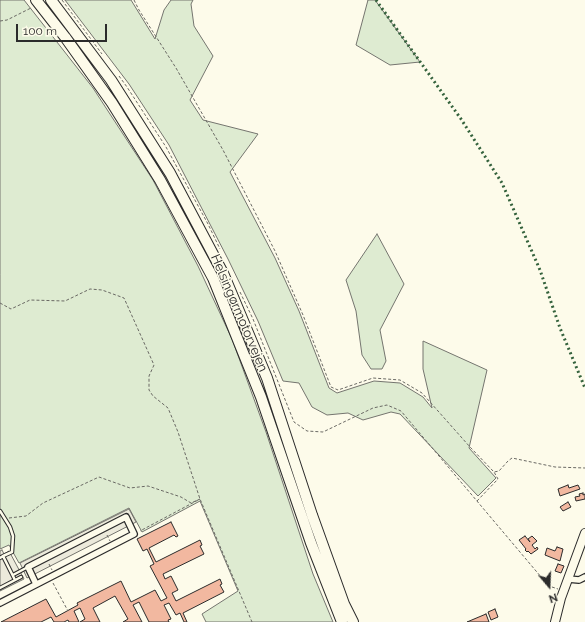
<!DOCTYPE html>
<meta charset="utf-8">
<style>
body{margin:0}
#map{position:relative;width:585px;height:622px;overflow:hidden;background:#fdfbea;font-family:Raleway,sans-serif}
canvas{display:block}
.north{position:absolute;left:529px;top:566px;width:40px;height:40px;-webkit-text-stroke:3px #fdfbea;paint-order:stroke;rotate:161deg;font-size:11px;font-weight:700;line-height:16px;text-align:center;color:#2b2b2b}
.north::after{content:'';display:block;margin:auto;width:14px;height:18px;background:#2b2b2b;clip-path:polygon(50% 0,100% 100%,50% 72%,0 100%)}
.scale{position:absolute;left:16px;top:24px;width:91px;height:18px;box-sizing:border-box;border:2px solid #2b2b2b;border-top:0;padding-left:5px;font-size:12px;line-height:14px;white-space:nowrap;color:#2b2b2b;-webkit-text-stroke:3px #fdfbea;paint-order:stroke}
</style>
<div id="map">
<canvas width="585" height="622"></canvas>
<div class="north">N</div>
<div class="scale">100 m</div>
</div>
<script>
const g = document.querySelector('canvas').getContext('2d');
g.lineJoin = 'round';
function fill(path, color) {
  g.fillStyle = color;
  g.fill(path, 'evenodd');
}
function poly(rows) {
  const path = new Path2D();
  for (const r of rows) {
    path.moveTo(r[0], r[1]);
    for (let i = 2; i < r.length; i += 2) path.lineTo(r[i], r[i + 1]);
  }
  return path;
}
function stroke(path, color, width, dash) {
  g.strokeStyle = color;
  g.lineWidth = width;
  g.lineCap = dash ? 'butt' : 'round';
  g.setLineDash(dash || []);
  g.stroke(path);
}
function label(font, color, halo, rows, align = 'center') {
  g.font = font + ' Raleway,sans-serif';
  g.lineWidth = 3;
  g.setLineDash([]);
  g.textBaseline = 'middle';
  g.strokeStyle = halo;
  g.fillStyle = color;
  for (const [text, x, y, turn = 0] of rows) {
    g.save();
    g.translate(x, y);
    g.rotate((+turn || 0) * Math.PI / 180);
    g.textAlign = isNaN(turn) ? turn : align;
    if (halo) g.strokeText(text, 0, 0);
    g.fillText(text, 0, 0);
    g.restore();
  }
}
const green = poly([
 [0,0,24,0,93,88,153,180,198,266,232,339,266,432,313,574,333,622,206,622,202,614,238,591,200,501,142,532,129,508,19,563,9,545,0,549,0,0],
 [65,0,131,0,155,39,164,10,171,0,193,0,191,4,194,26,213,56,190,100,203,120,258,134,230,172,275,258,299,311,329,388,337,393,374,381,400,383,423,397,432,408,423,369,423,341,487,370,469,448,496,478,478,496,400,414,391,412,363,420,348,413,327,415,312,407,299,383,283,381,258,321,228,259,169,145,129,84,65,0],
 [368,0,375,0,420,62,390,65,356,45,368,0],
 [377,234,404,284,380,330,386,361,382,369,371,369,362,355,356,311,346,280,377,234]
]);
fill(green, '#deebd1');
stroke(green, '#74746e', 1);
const parking = poly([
 [129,509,136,522,27,578,20,563,129,509],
 [2,550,4,554,9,551,24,579,0,591,0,551,2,550]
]);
fill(parking, '#eceadb');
stroke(parking, '#74746e', 1);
const building = poly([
 [568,485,569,488,578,485,580,489,560,496,558,489,568,485],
 [583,493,583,495,585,494,585,499,576,501,575,497,580,496,579,494,583,493],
 [568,502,571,507,563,511,560,507,568,502],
 [171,522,178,536,176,537,174,535,149,548,156,562,200,540,202,545,200,546,204,554,163,574,165,579,171,576,178,590,172,593,176,601,220,579,222,584,220,585,224,592,183,613,187,622,184,622,180,613,176,615,169,603,164,605,171,619,168,620,169,622,149,622,139,602,133,605,142,622,123,622,128,619,115,596,93,608,100,622,80,622,85,619,80,608,74,611,79,622,69,622,68,620,64,622,54,622,51,617,41,622,1,622,46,599,56,617,78,605,77,603,121,581,131,602,155,590,161,601,167,598,150,566,154,564,147,549,143,551,137,539,171,522],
 [525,536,530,542,528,539,532,536,537,541,532,545,535,549,537,547,538,549,531,554,528,551,527,552,525,550,526,549,519,540,525,536],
 [557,547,563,549,560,561,545,555,547,548,555,551,557,547],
 [558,564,564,566,561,573,555,571,558,564],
 [495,609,498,617,491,620,488,612,495,609],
 [486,614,489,622,467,622,486,614]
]);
fill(building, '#f2b8a0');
stroke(building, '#2b2b2b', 1);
const service = poly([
 [0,511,10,527,13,536,12,552,3,556],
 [0,558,3,556,15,580],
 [13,575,28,567],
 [0,588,21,577]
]);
const minor = poly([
 [568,579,579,580,585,577],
 [0,603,134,534,126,517,28,567,36,584]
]);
const secondary = poly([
 [555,622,561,598,585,533]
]);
const motorway = poly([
 [36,0,65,37,112,103,160,180,213,278,261,397,311,543,342,622],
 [51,0,111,80,170,173,223,273,267,378,312,515,344,604,353,622]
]);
stroke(service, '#2b2b2b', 4.5);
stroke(minor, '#2b2b2b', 8);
stroke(secondary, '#2b2b2b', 10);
stroke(motorway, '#2b2b2b', 12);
stroke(poly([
 [62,0,102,54],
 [134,0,139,10,176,68,223,150,275,251,303,315,331,387,338,390,373,378,400,380,422,393,470,447,494,472,499,471,508,461,512,458,555,467,585,468],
 [0,21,7,20,31,8],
 [119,76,127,87,166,147,208,224,220,249],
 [240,292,253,319,294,422,307,431,323,432,373,408,387,405,401,411,536,571,549,586,558,589],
 [0,303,11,309,30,300,65,301,90,289,102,290,124,298,154,365,149,376,149,390,153,396,168,408,178,432,200,499,252,622],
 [477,501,498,479,494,472],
 [9,518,26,516,43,503,99,477,130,488,148,486,181,497,191,503,200,499,140,531],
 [107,535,110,541],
 [49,564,52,570],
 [53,583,68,611]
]), '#6a6964', 1, [3, 2]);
stroke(service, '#fdfbea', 2.5);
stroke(minor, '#fdfbea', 5.5);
stroke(secondary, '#fdfbea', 8);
stroke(motorway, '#fdfbea', 10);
stroke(poly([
 [376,0,461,119,502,183,540,270,560,328,585,388]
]), '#34623c', 3, [2, 3]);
label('13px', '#2b2b2b', '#fdfbea', [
 ["Helsingørmotorvejen",239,313,67]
]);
</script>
